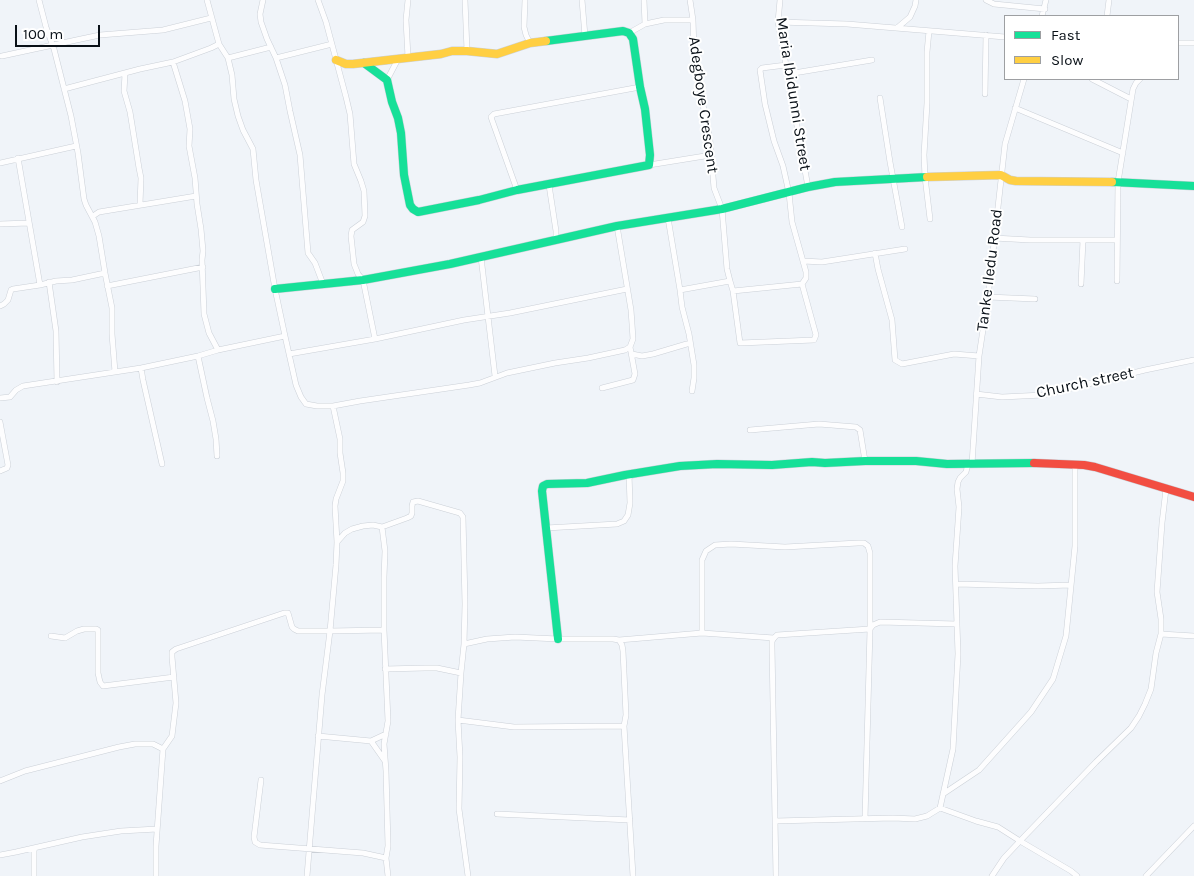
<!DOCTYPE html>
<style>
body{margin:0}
#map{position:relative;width:1194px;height:876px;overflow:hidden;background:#f0f4f9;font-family:Karla,sans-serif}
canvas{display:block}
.legend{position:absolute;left:1004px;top:15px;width:175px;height:65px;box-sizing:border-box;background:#fff;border:1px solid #9d9fa2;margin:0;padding:6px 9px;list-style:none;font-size:15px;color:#091017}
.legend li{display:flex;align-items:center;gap:10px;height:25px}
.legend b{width:25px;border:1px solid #9d9fa2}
.scale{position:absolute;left:15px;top:25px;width:85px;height:22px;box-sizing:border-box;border:2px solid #091017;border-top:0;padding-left:6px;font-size:15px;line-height:18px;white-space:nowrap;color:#091017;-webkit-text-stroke:4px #fff;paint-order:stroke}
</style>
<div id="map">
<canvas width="1194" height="876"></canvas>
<ul class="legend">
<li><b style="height:6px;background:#16e098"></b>Fast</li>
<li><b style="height:6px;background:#ffcf43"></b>Slow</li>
</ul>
<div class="scale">100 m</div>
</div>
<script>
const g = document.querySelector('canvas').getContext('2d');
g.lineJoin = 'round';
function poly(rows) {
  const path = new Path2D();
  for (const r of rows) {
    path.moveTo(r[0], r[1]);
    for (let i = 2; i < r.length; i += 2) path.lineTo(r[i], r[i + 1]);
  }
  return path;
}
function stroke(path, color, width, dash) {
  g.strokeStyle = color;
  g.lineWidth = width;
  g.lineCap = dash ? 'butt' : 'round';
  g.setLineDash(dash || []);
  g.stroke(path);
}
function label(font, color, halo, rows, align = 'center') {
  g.font = font + ' Karla,sans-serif';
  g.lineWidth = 4;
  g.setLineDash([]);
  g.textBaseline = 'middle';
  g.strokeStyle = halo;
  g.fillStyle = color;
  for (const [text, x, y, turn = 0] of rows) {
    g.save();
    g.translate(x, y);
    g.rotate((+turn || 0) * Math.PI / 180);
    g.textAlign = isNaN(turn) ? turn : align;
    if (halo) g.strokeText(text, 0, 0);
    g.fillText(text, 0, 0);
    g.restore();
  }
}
const street = poly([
 [39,0,46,27,54,49,71,116,78,153,84,199,86,205,95,222,99,236,105,273,112,308,112,334,115,372],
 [207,0,219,44,228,58,232,75,234,99,238,116,243,130,253,149,256,180,275,289,285,336,296,385,301,397,306,404,317,406,333,406,360,401,469,385,480,383,507,373,555,363,588,358,625,350,630,347,633,339,632,324,631,310,617,226],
 [263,0,260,14,261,22,267,39,276,58,285,85,290,111,300,155,308,253,315,263,323,284],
 [318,0,326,22,346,97,350,114,354,164,361,181,364,191,365,216,363,222,352,230,351,236,354,264,358,274,363,280,375,339],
 [408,0,406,20,408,57],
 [465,0,467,51],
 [525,0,524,27,526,35,530,43],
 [582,0,585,36],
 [644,0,645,24],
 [690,0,693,20,694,50,700,90,710,140,714,188,722,209,727,269,730,281,680,290,682,307,689,334,694,365,694,378,692,391],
 [780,0,778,22,786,65,808,187],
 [986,0,994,4,1045,9],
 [1042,16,1046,0],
 [1107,16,1109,0],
 [778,22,847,24,1005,37],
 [897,28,910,17,915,6,916,0],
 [929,31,927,52,927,103,924,155,925,177,930,219],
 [629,33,645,24,664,20,693,20],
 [1178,43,1194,43],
 [2,56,81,39,100,35,163,30,211,18],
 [228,58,271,47],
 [276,58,332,44],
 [173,62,185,101,190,129,189,146,195,178,197,204,201,229,203,251,202,260,204,314,209,333,218,350],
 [125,74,124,91,130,112,139,168,141,178,140,204],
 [788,74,872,60],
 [1092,79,1131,99],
 [387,80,398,59],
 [64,89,140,69,173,62,211,48,219,44],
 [985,94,986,35],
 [880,98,890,162,902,227],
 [1015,108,1123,153],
 [18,158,40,285],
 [0,163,76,146],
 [649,165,711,155],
 [549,185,556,231,556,240],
 [517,190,492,120,491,117,494,114,640,87],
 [93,216,99,212,196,196],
 [668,218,680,290],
 [0,224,29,223],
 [994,238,1030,240,1117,240],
 [875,253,878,269,892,320,895,360,902,364,954,354,979,356],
 [481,257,495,376],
 [803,261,822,262,905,249],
 [730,281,733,291,740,343,814,340,816,335,802,284],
 [1117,281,1118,182,1133,89,1136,83,1140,79],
 [49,282,56,331,57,382],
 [1081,284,1083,240],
 [107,286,203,267],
 [733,291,802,284,806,278,806,272,792,222,789,193,783,166,774,141,765,104,760,70,762,68,786,65],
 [988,297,1035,299],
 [0,306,4,304,8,300,11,290,13,289,40,285,56,281,72,280,105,273],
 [289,354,375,339,464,320,510,313,627,289],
 [632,354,642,356,653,354,690,343],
 [198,356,207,398,213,421,216,439,217,456],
 [141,368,143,380,162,464],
 [602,388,633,380,635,374,630,347],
 [976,394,1002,397,1043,395,1145,370,1194,360],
 [0,398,10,397,16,390,23,386,141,368,198,356,218,350,285,336],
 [0,422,8,465,7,468,0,471],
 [750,430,819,424,856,427,860,430,865,461],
 [972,464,979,356,988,297,1005,144,1024,79],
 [382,527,385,551,384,577,384,630,388,721,384,744,386,771,388,846,386,858,388,876],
 [546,528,617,524,624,521,628,515,630,503,629,474],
 [337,542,345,533,352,529,363,526,373,525,382,527,407,518,411,516,412,513,412,506,413,502,418,501,460,513,463,517,465,604,464,644,461,673,458,720,460,757,459,809,468,876],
 [956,584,1038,586,1071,585],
 [702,633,702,560,706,551,715,545,731,544,785,547,858,543,864,543,868,546,870,553,870,629,865,819],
 [1161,634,1194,636],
 [51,636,65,638,77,631,84,629,96,629,98,630,98,673,100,682,103,686,174,677],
 [619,640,702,633,774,638],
 [464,644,487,639,515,637,558,639,613,639,619,640,622,645,623,651,626,715,624,726,633,876],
 [385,669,425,668,437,668,461,673],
 [458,720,514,727,624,726],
 [318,736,371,741,386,734],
 [371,741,385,761],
 [261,780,254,837,255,842,260,845,363,853,386,858],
 [0,781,25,771,119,747,135,744,153,744,163,749],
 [943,794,979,770,1031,712,1053,679,1066,636,1075,546,1075,465],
 [940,808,976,821,998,827,1020,841,1004,858,992,876],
 [497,814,630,820],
 [775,821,893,818,915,819,927,816,940,808,953,749,958,654,955,566,959,507,957,489,958,482,960,478,966,472,968,464],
 [0,855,16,852,82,837,121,831,157,829],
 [34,876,34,848],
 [156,876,156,846,163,749,172,736,176,703,172,657,172,652,176,649,284,613,288,613,292,627,294,629,298,631,330,631,384,630],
 [307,876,322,695,330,631,336,565,337,542,335,506,336,499,343,481,343,473,340,453,340,439,333,406],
 [776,876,772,647,772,641,774,638,777,635,870,629,873,625,880,622,957,624],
 [1077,876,1071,871,1020,841,1096,762,1131,728,1139,716,1145,704,1151,689,1156,653,1161,634,1161,619,1157,592,1162,523,1166,489],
 [1146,876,1194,826]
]);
const fast = poly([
 [364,63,387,80,392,102,398,118,401,133,404,175,410,205,413,209,418,212,479,200,517,190,649,165,650,155,645,109,640,87,633,39,629,33,623,31,546,41],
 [1112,182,1194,186],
 [275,289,363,280,450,264,617,226,722,209,808,187,835,182,927,177],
 [558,639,542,491,543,486,547,484,587,483,625,475,680,466,717,464,772,465,812,462,825,463,865,461,916,461,947,464,1034,463]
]);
const slow = poly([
 [336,60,346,64,353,64,441,54,452,51,467,51,497,54,530,43,546,41],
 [927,177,1001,175,1010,180,1016,181,1112,182]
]);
const jam = poly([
 [1034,463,1084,465,1095,467,1194,497]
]);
stroke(street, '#cbd0d7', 6);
stroke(fast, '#cbd0d7', 9);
stroke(slow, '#cbd0d7', 9);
stroke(jam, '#cbd0d7', 9);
stroke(street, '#fdfdfe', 5);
stroke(fast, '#16e098', 8);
stroke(slow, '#ffcf43', 8);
stroke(jam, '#f24e42', 8);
label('16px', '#091017', '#fff', [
 ["Maria Ibidunni Street",793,94,81],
 ["Adegboye Crescent",703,105,82],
 ["Tanke Iledu Road",990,270,-83],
 ["Church street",1085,383,-12]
]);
</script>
